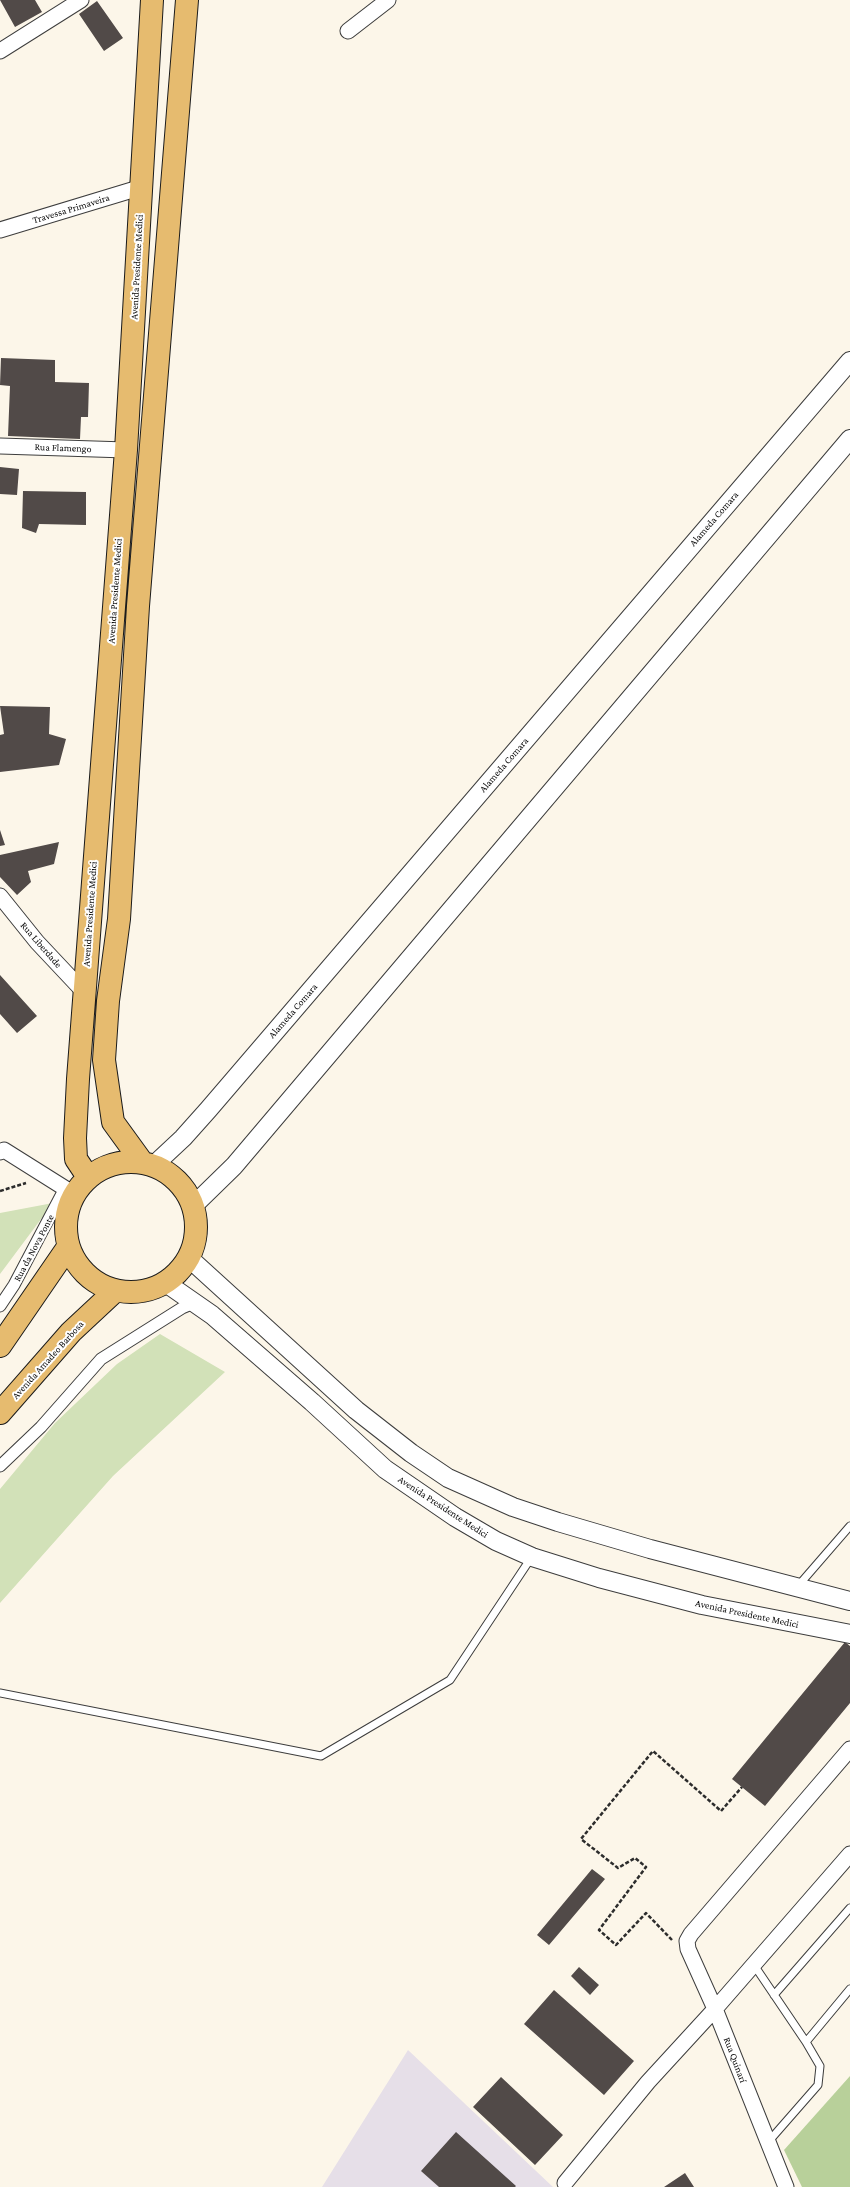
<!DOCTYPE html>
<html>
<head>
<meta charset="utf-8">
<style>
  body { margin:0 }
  canvas { display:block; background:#fcf6e9 }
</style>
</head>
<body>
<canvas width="850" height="2187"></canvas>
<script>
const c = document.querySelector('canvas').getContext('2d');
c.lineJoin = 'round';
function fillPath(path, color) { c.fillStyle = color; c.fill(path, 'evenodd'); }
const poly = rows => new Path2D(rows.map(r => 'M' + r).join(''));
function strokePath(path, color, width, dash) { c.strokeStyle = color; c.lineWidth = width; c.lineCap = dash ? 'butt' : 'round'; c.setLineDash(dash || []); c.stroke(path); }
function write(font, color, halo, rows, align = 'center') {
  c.font = font + ' "Crimson Pro",serif'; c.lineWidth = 4; c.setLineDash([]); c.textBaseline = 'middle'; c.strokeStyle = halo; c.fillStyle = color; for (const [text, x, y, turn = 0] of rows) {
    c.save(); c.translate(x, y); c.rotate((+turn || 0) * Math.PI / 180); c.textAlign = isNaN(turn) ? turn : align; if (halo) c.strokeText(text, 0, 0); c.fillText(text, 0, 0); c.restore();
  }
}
const industrial = poly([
  [408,2050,553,2187,322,2187]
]);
const green = poly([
  [53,1203,9,1262,0,1274,0,1213],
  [160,1334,225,1372,113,1476,0,1603,0,1489,55,1423,117,1364]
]);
const forest = poly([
  [850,2076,850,2187,802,2187,784,2150]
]);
const building = poly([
  [0,0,35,0,42,12,15,27],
  [97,1,123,38,104,51,79,14],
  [1,358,55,360,55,382,89,383,88,417,81,417,80,439,8,436,10,386,0,385],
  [0,467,19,469,17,495,0,494],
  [23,491,86,492,86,525,39,524,36,533,22,528],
  [0,706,50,707,49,734,66,739,59,765,0,772,0,735,4,734],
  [0,830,5,845,0,846],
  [59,842,54,864,28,871,31,882,17,895,0,877,0,855],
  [0,975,37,1016,17,1033,0,1014],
  [845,1642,850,1646,850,1703,765,1806,732,1779],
  [592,1869,605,1879,549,1945,537,1935],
  [579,1967,599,1985,590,1995,571,1976],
  [554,1990,634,2061,604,2095,524,2024],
  [501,2077,563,2135,535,2165,473,2107],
  [456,2132,516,2186,515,2187,439,2187,421,2171],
  [685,2173,694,2187,664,2187]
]);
const path = poly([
  [0,1191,26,1183],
  [672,1940,646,1913,616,1945,599,1930,646,1867,635,1858,618,1868,581,1839,653,1751,721,1811,742,1787]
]);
const service = poly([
  [798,1586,850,1526],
  [0,1693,321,1756,450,1680,531,1558],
  [754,1965,806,2042,820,2066,818,2085,769,2141],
  [774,1995,850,1908],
  [806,2042,850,1989]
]);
const pedestrian = poly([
  [0,1306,14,1285,65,1188],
  [0,1466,41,1427,101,1359,182,1308,194,1303]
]);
const minor = poly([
  [348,31,388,0],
  [0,51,81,0],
  [0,230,142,187],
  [0,446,126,450],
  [0,896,37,942,84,992],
  [0,1152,4,1150,74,1194],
  [565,2183,648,2082,715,2009,850,1854],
  [786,2187,715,2009,688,1949,687,1941,691,1934,850,1749]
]);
const tertiary = poly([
  [153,1166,183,1138,208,1110,850,361],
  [193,1206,234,1166,850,439],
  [189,1258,356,1410,411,1453,448,1478,513,1507,558,1522,650,1549,850,1601],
  [166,1283,212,1315,312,1402,385,1469,455,1517,496,1541,532,1557,599,1578,702,1605,850,1634]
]);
const primary = poly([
  '66 1227a65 65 0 1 1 130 0a65 65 0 1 1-130 0Z',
  [142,1162,113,1122,104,1060,108,1001,119,919,138,606,187,0],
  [88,1177,76,1159,75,1138,78,1079,126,450,152,0],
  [0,1346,68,1247],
  [0,1413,71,1332,115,1291]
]);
const streetNames = [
  ["Travessa Primaveira",71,209,-17],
  ["Avenida Presidente Medici",137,267,-87],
  ["Rua Flamengo",63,448,2],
  ["Alameda Comara",714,519,-49],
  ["Avenida Presidente Medici",115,591,-86],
  ["Alameda Comara",504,765,-49],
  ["Avenida Presidente Medici",90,914,-86],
  ["Rua Liberdade",41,945,49],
  ["Alameda Comara",293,1011,-49],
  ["Rua da Nova Ponte",34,1248,-62],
  ["Avenida Amadeo Barbosa",48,1360,-48],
  ["Avenida Presidente Medici",443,1507,33],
  ["Avenida Presidente Medici",747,1614,12],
  ["Rua Quinarí",735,2060,69]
];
fillPath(industrial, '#e6dfe8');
fillPath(green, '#d2e1b8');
fillPath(forest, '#b8d09a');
fillPath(building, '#514a48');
strokePath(service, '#3d3d3d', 9);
strokePath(pedestrian, '#3d3d3d', 13);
strokePath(minor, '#3d3d3d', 17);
strokePath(tertiary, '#3d3d3d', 20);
strokePath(primary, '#1b1b1b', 24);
strokePath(path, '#2c2c2c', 2.5, [4, 2]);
strokePath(service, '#fff', 7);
strokePath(pedestrian, '#fff', 11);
strokePath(minor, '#fff', 15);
strokePath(tertiary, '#fff', 18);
strokePath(primary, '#e6bb6f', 22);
write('10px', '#0a0a0a', '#fff', streetNames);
</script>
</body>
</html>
